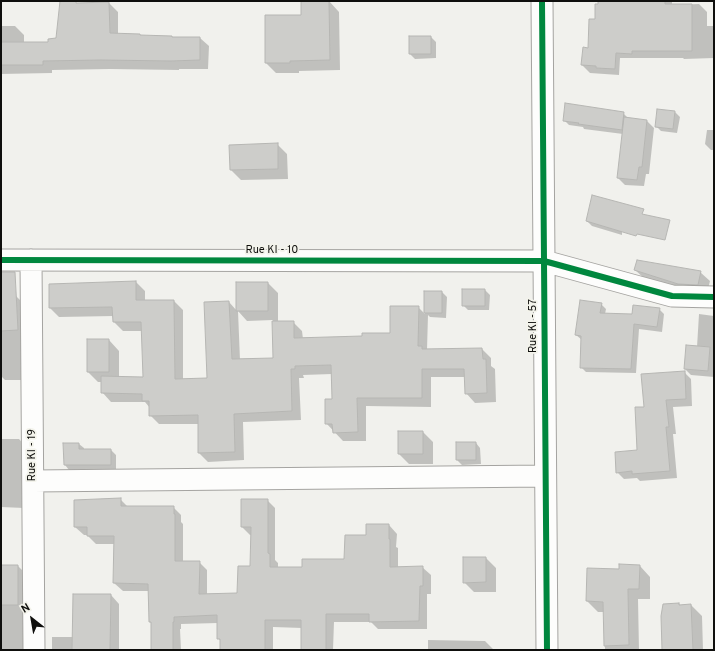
<!DOCTYPE html>
<html>
<head>
<meta charset="utf-8">
<style>
  body { margin:0 }
  #map { position:relative; width:715px; height:651px; overflow:hidden; background:#f1f1ed; font-family:Overpass,sans-serif }
  canvas { display:block }
  .frame { position:absolute; inset:0; border:2px solid #0f0f0d; pointer-events:none }
  .north { position:absolute; left:12px; top:599px; width:40px; height:40px; -webkit-text-stroke:3px #f3f3eb; paint-order:stroke; rotate:329deg; font-size:11px; font-weight:700; line-height:16px; text-align:center; color:#0f0f0d }
  .north::after { content:''; display:block; margin:auto; width:14px; height:18px; background:#0f0f0d; clip-path:polygon(50% 0,100% 100%,50% 72%,0 100%) }
</style>
</head>
<body>
<div id="map">
<canvas width="715" height="651"></canvas>
<div class="frame"></div>
<div class="north">N</div>
</div>
<script>
const c = document.querySelector('canvas').getContext('2d');
c.lineJoin = 'round';
function fillPath(path, color) { c.fillStyle = color; c.fill(path, 'evenodd'); }
const poly = rows => new Path2D(rows.map(r => 'M' + r).join(''));
function strokePath(path, color, width, dash) { c.strokeStyle = color; c.lineWidth = width; c.lineCap = dash ? 'butt' : 'round'; c.setLineDash(dash || []); c.stroke(path); }
function write(font, color, halo, rows, align = 'center') {
  c.font = font + ' Overpass,sans-serif'; c.lineWidth = 3.5; c.setLineDash([]); c.textBaseline = 'middle'; c.strokeStyle = halo; c.fillStyle = color; for (const [text, x, y, turn = 0] of rows) {
    c.save(); c.translate(x, y); c.rotate((+turn || 0) * Math.PI / 180); c.textAlign = isNaN(turn) ? turn : align; if (halo) c.strokeText(text, 0, 0); c.fillText(text, 0, 0); c.restore();
  }
}
const shadow = poly([
  [329,1,339,12,340,70,299,71,299,73,276,73,266,63,302,16],
  [622,1,672,1,672,5,699,4,707,12,707,26,714,26,714,58,684,59,683,58,620,58,619,75,590,73,582,65,589,49,596,20],
  [76,2,77,4,109,3,118,12,118,34,172,38,200,38,209,46,208,69,179,69,179,70,110,69,52,70,52,73,1,74,1,26,15,26,24,35,24,43,49,43,57,39],
  [431,37,436,42,436,58,415,59,410,54],
  [675,112,680,117,677,133,661,131,656,126],
  [623,113,628,118,647,121,654,128,649,174,646,174,644,186,625,185,618,178,623,134,584,129,583,127,569,125,564,120],
  [707,130,714,130,714,150,711,150,705,144],
  [277,144,287,154,288,179,241,180,231,170],
  [622,208,622,235,592,226,587,221],
  [635,270,700,272,710,281,707,293,688,293,645,279],
  [136,282,145,291,145,301,174,301,183,310,183,380,208,379,229,302,237,311,268,283,278,293,278,322,293,322,302,331,303,339,363,337,391,334,418,307,425,314,425,292,442,292,447,297,446,318,430,317,428,315,427,350,482,349,491,358,491,366,495,369,496,402,475,403,466,393,465,377,431,377,431,407,366,406,366,441,343,441,326,423,333,400,332,374,303,375,304,378,299,378,301,420,243,422,244,460,208,462,199,453,199,424,159,424,150,415,150,408,145,402,111,402,102,392,102,382,98,382,88,372,88,340,109,340,119,351,119,377,144,378,142,331,123,331,114,322,114,316,59,317,50,308],
  [238,311,247,321,273,320,274,359,240,360],
  [485,290,490,295,489,310,468,310,463,305],
  [1,296,16,296,25,305,22,380,5,380,1,376],
  [601,304,606,309,605,314,633,315,659,309,664,314,662,332,639,329,636,373,586,372,581,367,582,340,576,335],
  [699,314,714,316,714,377,691,375,685,369,697,347],
  [684,372,691,379,692,406,673,407,676,434,673,434,677,478,640,481,637,478,624,479,617,472,638,451,645,408],
  [423,432,433,442,433,464,409,464,399,454],
  [1,439,19,439,29,450,24,508,1,507],
  [476,443,480,448,481,464,462,465,457,460],
  [79,444,84,448,84,450,111,450,116,455,116,469,69,470,65,465],
  [120,499,128,507,173,507,181,515,181,522,183,524,183,562,199,562,207,570,207,595,238,594,251,567,252,535,250,535,242,527,267,500,275,508,275,560,278,563,278,568,303,568,345,560,367,536,389,525,397,534,396,547,398,548,398,568,422,567,431,575,431,594,427,594,427,629,378,629,371,622,334,622,333,650,302,650,302,628,273,627,273,650,221,650,221,641,218,638,218,623,181,624,181,629,180,629,181,650,152,650,152,624,150,622,149,591,123,591,114,583,115,544,96,544,87,535,84,535,75,527],
  [486,558,496,568,496,592,474,592,464,582],
  [1,566,18,566,28,576,27,615,23,615,23,650,1,650],
  [640,566,650,577,650,599,638,599,639,650,605,650,604,612,598,612,587,601,620,570],
  [111,595,119,604,119,650,52,650,52,637,73,637],
  [679,604,681,606,691,605,702,616,703,650,663,650],
  [428,640,485,641,494,650,428,650]
]);
const building = poly([
  [60,1,76,1,76,3,109,2,110,33,140,34,140,35,172,36,172,37,200,37,200,60,171,61,101,60,43,61,43,65,1,65,1,42,48,42,48,39,56,38,60,1],
  [301,1,329,1,330,60,290,61,290,63,265,63,265,15,301,15,301,1],
  [598,1,665,1,665,4,692,4,692,51,632,51,632,54,616,53,615,69,596,68,596,66,581,65,583,47,588,48,589,19,595,19,595,4,598,4,598,1],
  [409,36,431,36,431,54,409,54,409,36],
  [565,103,624,112,622,130,578,124,579,123,563,121,565,103],
  [657,109,675,111,673,129,655,127,657,109],
  [624,117,647,120,642,167,639,167,637,180,617,178,624,117],
  [278,143,278,169,230,170,229,145,278,143],
  [592,195,644,209,642,214,670,220,665,240,637,234,636,236,586,221,592,195],
  [637,260,701,271,698,285,678,284,634,270,637,260],
  [1,272,15,272,18,330,1,331,1,272],
  [136,281,136,300,174,300,175,379,207,378,204,302,229,301,232,359,273,358,272,321,294,321,294,338,362,336,362,333,390,333,390,306,419,306,418,346,422,346,422,349,482,348,483,359,486,359,487,393,465,394,464,369,422,369,422,398,357,398,358,432,333,433,332,424,325,424,325,399,332,399,331,365,295,366,295,369,291,369,292,411,234,414,235,452,198,453,198,415,149,416,149,401,142,401,142,394,101,393,101,376,143,377,141,322,113,322,112,307,49,308,49,284,136,281],
  [236,282,268,282,268,311,236,311,236,282],
  [462,289,485,289,485,306,462,306,462,289],
  [424,291,442,291,442,313,424,313,424,291],
  [580,300,602,303,600,313,632,314,633,305,660,308,657,327,634,324,631,369,580,368,581,336,575,335,580,300],
  [87,339,109,339,109,372,87,372,87,339],
  [686,345,710,347,708,371,684,369,686,345],
  [685,371,686,399,666,400,669,427,666,427,670,471,632,474,632,471,616,473,615,452,637,450,635,407,644,407,641,374,685,371],
  [398,431,423,431,423,454,398,454,398,431],
  [456,442,476,442,476,460,456,460,456,442],
  [63,443,79,443,79,449,111,449,111,465,64,465,63,443],
  [121,498,121,506,174,506,174,514,175,514,175,561,200,561,199,594,237,593,238,566,250,566,251,527,241,527,241,499,268,499,268,553,270,554,270,567,302,567,302,559,344,559,345,535,366,535,366,524,389,524,389,539,390,539,390,567,423,566,423,586,420,586,419,621,369,622,369,614,326,614,326,650,301,650,301,620,265,620,265,650,220,650,220,639,217,639,217,615,174,617,174,622,173,622,173,650,151,650,151,622,149,622,148,584,113,583,114,536,87,536,87,527,74,527,74,500,121,498],
  [463,557,486,557,486,582,463,583,463,557],
  [619,564,640,565,639,589,628,589,629,645,604,646,603,602,586,601,587,568,619,569,619,564],
  [1,565,18,565,18,605,1,605,1,565],
  [73,594,111,594,110,650,72,650,73,594],
  [679,603,679,605,691,604,693,650,662,650,661,616,663,604,679,603]
]);
const minor = poly([
  [542,1,547,650],
  [1,260,544,261,672,296,714,297],
  [31,260,34,650],
  [33,481,545,476]
]);
const cycleway = poly([
  [542,1,547,650],
  [1,260,544,261,672,296,714,297]
]);
const streetNames = [
  ["Rue KI - 10",272,251],
  ["Rue KI - 57",534,326,-90],
  ["Rue KI - 19",33,455,-90]
];
fillPath(shadow, '#0003');
fillPath(building, '#cdcdca');
strokePath(building, '#b6b6b3', 1);
strokePath(minor, '#a5a4a1', 23);
strokePath(minor, '#fdfdfc', 21);
strokePath(cycleway, '#00873e', 6);
write('11px', '#0f0f0d', '#f3f3eb', streetNames);
</script>
</body>
</html>
